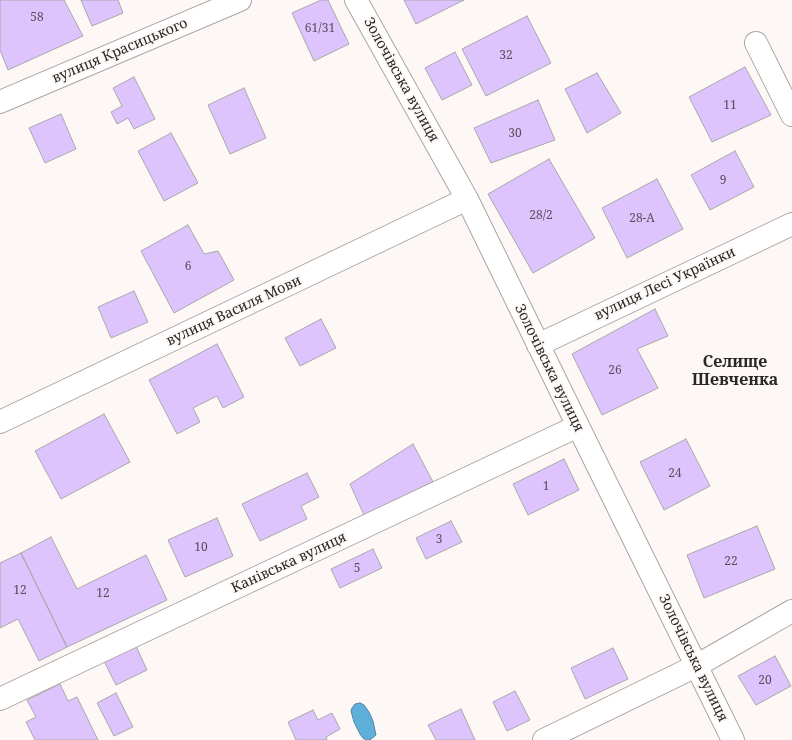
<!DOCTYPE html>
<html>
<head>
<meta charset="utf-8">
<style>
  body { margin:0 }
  canvas { display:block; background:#fdf8f6 }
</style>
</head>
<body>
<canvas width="792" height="740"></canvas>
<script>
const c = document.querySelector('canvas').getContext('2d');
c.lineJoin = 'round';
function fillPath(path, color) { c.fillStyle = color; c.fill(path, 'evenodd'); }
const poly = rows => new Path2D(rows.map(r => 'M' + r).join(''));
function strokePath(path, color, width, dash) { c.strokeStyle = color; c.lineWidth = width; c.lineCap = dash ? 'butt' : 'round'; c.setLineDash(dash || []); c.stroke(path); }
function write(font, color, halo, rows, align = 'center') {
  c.font = font + ' "Noto Serif",serif'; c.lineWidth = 4; c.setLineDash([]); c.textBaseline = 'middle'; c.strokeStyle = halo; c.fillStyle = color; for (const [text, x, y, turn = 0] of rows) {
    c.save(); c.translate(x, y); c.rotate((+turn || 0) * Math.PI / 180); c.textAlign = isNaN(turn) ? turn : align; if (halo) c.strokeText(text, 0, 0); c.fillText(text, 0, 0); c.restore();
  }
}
const water = poly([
  [360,703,364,705,369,712,373,721,376,735,370,740,366,740,363,738,360,734,354,722,351,711,352,708,355,704,360,703]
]);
const building = poly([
  [0,0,64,0,83,36,8,70,0,50,0,0],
  [81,0,118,0,123,13,92,26,81,0],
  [321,0,328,0,349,44,314,61,292,13,321,0],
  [404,0,464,0,416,24,404,0],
  [527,16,551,63,486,96,462,49,527,16],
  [455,52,472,85,442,100,425,68,455,52],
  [745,67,771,115,712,142,689,97,745,67],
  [597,73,621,113,587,133,565,89,597,73],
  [134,77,155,119,134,129,128,118,117,124,111,112,122,106,113,88,134,77],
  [244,88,266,138,230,154,208,105,244,88],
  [538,100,555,140,491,163,474,128,538,100],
  [61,114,76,149,45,163,29,128,61,114],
  [171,133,198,183,164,201,138,151,171,133],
  [735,151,754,187,710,210,691,175,735,151],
  [549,159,595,238,533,273,488,194,549,159],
  [657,179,683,229,627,258,602,208,657,179],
  [188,225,204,254,218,251,234,280,174,313,141,251,188,225],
  [134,291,148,322,111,338,98,307,134,291],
  [655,309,668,336,637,349,658,388,602,415,572,354,655,309],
  [321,319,336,348,300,366,285,338,321,319],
  [217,344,244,397,223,408,217,396,193,408,200,422,177,434,149,380,217,344],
  [104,414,130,462,61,499,35,451,104,414],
  [686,439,710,486,664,510,640,462,686,439],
  [413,444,433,482,364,515,350,484,413,444],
  [564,459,579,490,528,515,513,484,564,459],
  [307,473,319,497,301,506,307,519,260,541,242,504,307,473],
  [217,518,233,556,185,577,168,540,217,518],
  [451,521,462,542,426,559,416,538,451,521],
  [757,526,775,569,704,598,687,555,757,526],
  [51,537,77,589,146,555,167,600,67,647,21,553,51,537],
  [373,549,382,568,340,588,331,569,373,549],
  [21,553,67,647,39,661,18,619,0,628,0,563,21,553],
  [135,644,147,670,116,685,103,659,135,644],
  [613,648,628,679,585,699,571,668,613,648],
  [775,656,791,686,756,705,738,676,775,656],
  [60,684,68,701,77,697,98,740,35,740,26,722,36,717,27,700,60,684],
  [515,691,530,720,507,731,493,702,515,691],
  [116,693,133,727,114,736,97,703,116,693],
  [461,709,475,740,436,740,428,725,461,709],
  [313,710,318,720,332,713,340,729,326,737,327,740,296,740,288,722,313,710]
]);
const minor = poly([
  [356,0,467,199,578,426,733,740],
  [756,43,792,115],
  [0,102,240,0],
  [538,345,792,224],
  [0,422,467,199],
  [0,699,578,426],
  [544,740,696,666,792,611]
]);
const numberNames = [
  ["58",37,18],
  ["61/31",320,29],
  ["32",506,56],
  ["11",730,106],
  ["30",515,134],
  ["9",723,181],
  ["28/2",541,216],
  ["28-А",642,219],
  ["6",188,267],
  ["26",615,371],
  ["24",675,474],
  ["1",546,487],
  ["3",439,540],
  ["10",201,548],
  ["22",731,562],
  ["5",357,569],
  ["12",20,591],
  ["12",103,594],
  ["20",765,681]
];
const streetNames = [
  ["вулиця Красицького",120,51,-23],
  ["Золочівська вулиця",401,80,61],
  ["вулиця Лесі Українки",665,284,-25],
  ["вулиця Василя Мови",234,311,-25],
  ["Золочівська вулиця",549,368,64],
  ["Канівська вулиця",289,563,-25],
  ["Золочівська вулиця",693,658,64]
];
const quarterNames = [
  ["Селище",735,362],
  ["Шевченка",735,380]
];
fillPath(water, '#5fafdb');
strokePath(water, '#4f86a5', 1);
fillPath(building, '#ddc4fc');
strokePath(building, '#a9a7ab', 1);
strokePath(minor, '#aba6a4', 24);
strokePath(minor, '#fff', 22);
write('12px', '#574f5c', null, numberNames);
write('14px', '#2a2827', '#fdf8f6', streetNames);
write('bold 16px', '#2a2827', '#fdf8f6', quarterNames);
</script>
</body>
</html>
